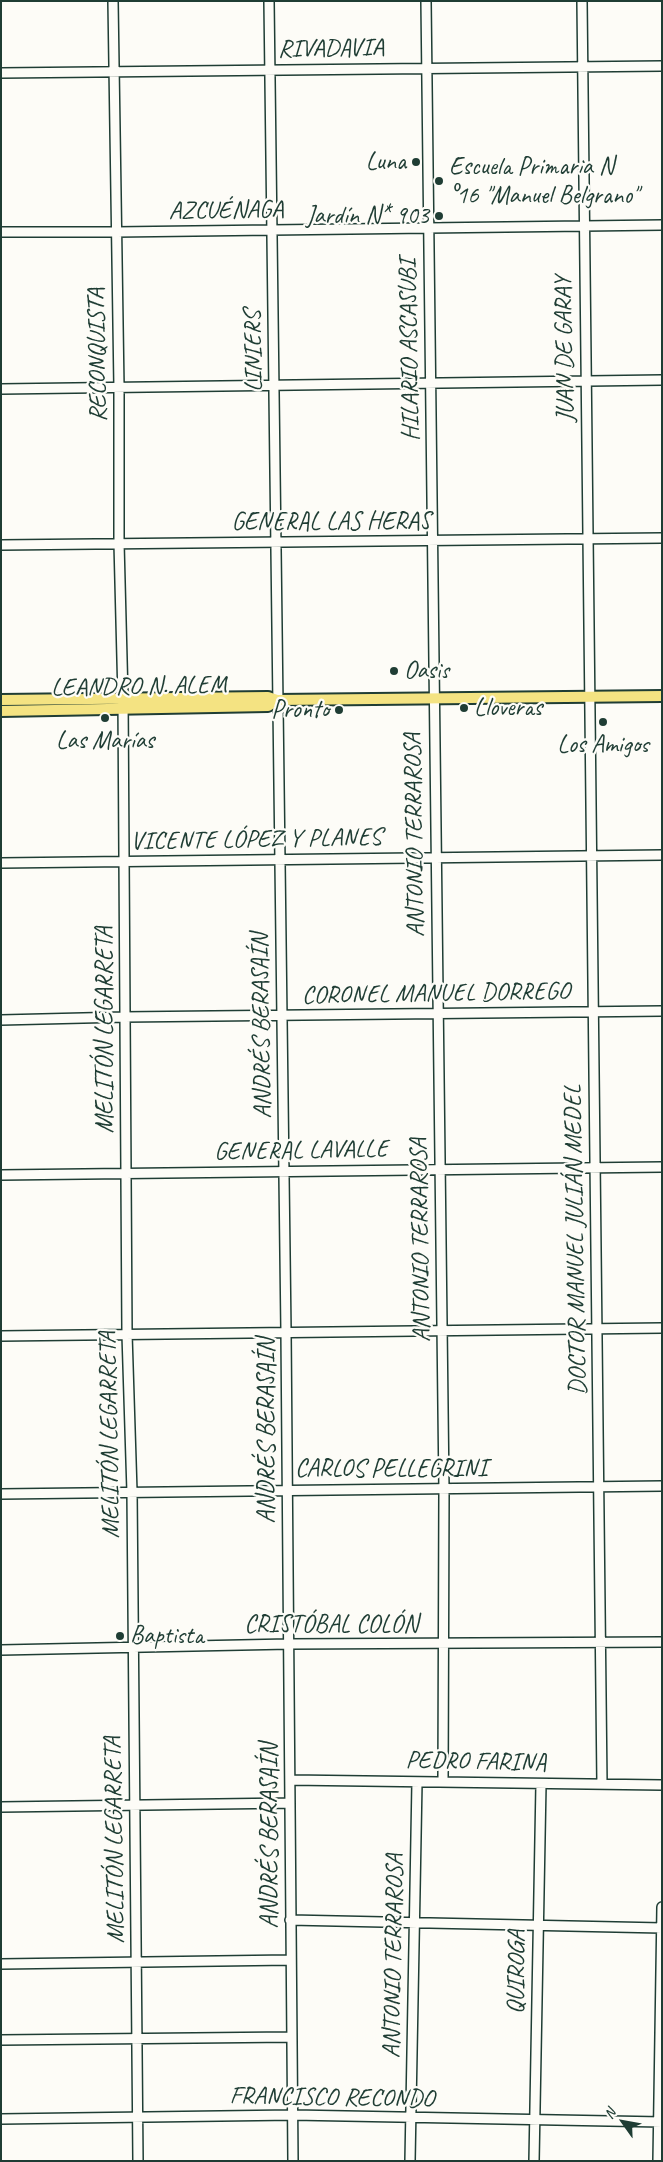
<!DOCTYPE html>
<html>
<head>
<meta charset="utf-8">
<style>
  body { margin:0 }
  #map { position:relative; width:663px; height:2162px; overflow:hidden; background:#fdfcf7; font-family:Caveat,sans-serif }
  canvas { display:block }
  .frame { position:absolute; inset:0; border:2px solid #1f3d34; pointer-events:none }
  .north { position:absolute; left:598px; top:2097px; width:50px; height:50px; -webkit-text-stroke:4px #fdfcf7; paint-order:stroke; rotate:302deg; font-size:14px; font-weight:700; line-height:20px; text-align:center; color:#1f3d34 }
  .north::after { content:''; display:block; margin:auto; width:18px; height:22px; background:#1f3d34; clip-path:polygon(50% 0,100% 100%,50% 72%,0 100%) }
</style>
</head>
<body>
<div id="map">
<canvas width="663" height="2162"></canvas>
<div class="frame"></div>
<div class="north">N</div>
</div>
<script>
const c = document.querySelector('canvas').getContext('2d');
c.lineJoin = 'round';
const poly = rows => new Path2D(rows.map(r => 'M' + r).join(''));
function strokePath(path, color, width, dash) { c.strokeStyle = color; c.lineWidth = width; c.lineCap = dash ? 'butt' : 'round'; c.setLineDash(dash || []); c.stroke(path); }
function write(font, color, halo, rows, align = 'center') {
  c.font = font + ' Caveat,sans-serif'; c.lineWidth = 4.5; c.setLineDash([]); c.textBaseline = 'middle'; c.strokeStyle = halo; c.fillStyle = color; for (const [text, x, y, turn = 0] of rows) {
    c.save(); c.translate(x, y); c.rotate((+turn || 0) * Math.PI / 180); c.textAlign = isNaN(turn) ? turn : align; if (halo) c.strokeText(text, 0, 0); c.fillText(text, 0, 0); c.restore();
  }
}
const minor = poly([
  [113,1,119,388,119,543,123,698,127,1334,132,1492,138,2161],
  [269,1,286,1332,293,2161],
  [426,1,444,1489,443,1782],
  [582,1,602,1783],
  [1,73,662,66],
  [1,232,116,232,662,225],
  [1,389,662,380],
  [1,545,662,538],
  [1,863,662,855],
  [1,1020,124,1017,662,1011],
  [1,1175,662,1167],
  [1,1336,662,1328],
  [1,1494,662,1486],
  [1,1650,289,1644,662,1642],
  [290,1780,662,1785],
  [1,1807,290,1803],
  [290,1920,662,1928],
  [1,1964,290,1960],
  [1,2040,291,2037],
  [1,2119,293,2115,662,2122],
  [410,2161,417,1782],
  [534,2161,541,1784],
  [658,2161,662,1907]
]);
const major = poly([
  [1,700,268,697,277,700,662,696],
  [1,711,268,706,277,700]
]);
const markers = [
  [416,162,5,"#1f3d34"],
  [439,181,5,"#1f3d34"],
  [439,216,5,"#1f3d34"],
  [394,671,5,"#1f3d34"],
  [464,708,5,"#1f3d34"],
  [339,710,5,"#1f3d34"],
  [105,718,5,"#1f3d34"],
  [603,722,5,"#1f3d34"],
  [120,1636,5,"#1f3d34"]
];
const streetNames = [
  ["RIVADAVIA",331,49,-1],
  ["AZCUÉNAGA",226,211,-1],
  ["JUAN DE GARAY",565,349,-91],
  ["HILARIO ASCASUBI",410,350,-91],
  ["LINIERS",254,351,-91],
  ["RECONQUISTA",98,355,-91],
  ["GENERAL LAS HERAS",331,522],
  ["LEANDRO N. ALEM",139,687,-1],
  ["ANTONIO TERRAROSA",415,835,-91],
  ["VICENTE LÓPEZ Y PLANES",256,840,-1],
  ["CORONEL MANUEL DORREGO",436,994,-1],
  ["ANDRÉS BERASAÍN",262,1026,-91],
  ["MELITÓN LEGARRETA",105,1030,-90],
  ["GENERAL LAVALLE",301,1151,-1],
  ["ANTONIO TERRAROSA",421,1240,-91],
  ["DOCTOR MANUEL JULIÁN MEDEL",576,1240,-91],
  ["ANDRÉS BERASAÍN",267,1431,-90],
  ["MELITÓN LEGARRETA",110,1435,-91],
  ["CARLOS PELLEGRINI",391,1469],
  ["CRISTÓBAL COLÓN",331,1625],
  ["PEDRO FARINA",476,1762,1],
  ["ANDRÉS BERASAÍN",270,1836,-90],
  ["MELITÓN LEGARRETA",115,1840,-91],
  ["ANTONIO TERRAROSA",394,1956,-89],
  ["QUIROGA",517,1972,-89],
  ["FRANCISCO RECONDO",332,2098,1]
];
const poiNames = [
  ["Luna",406,162,"right"],
  ["Escuela Primaria N",449,167],
  ["°16 \"Manuel Belgrano\"",449,196],
  ["Jardín N* 903",429,216,"right"],
  ["Oasis",404,671],
  ["Lloveras",474,708],
  ["Pronto",329,710,"right"],
  ["Las Marías",105,741,"center"],
  ["Los Amigos",603,745,"center"],
  ["Baptista",130,1636]
];
strokePath(minor, '#1f3d34', 12);
strokePath(major, '#1f3d34', 14);
strokePath(minor, '#fdfcf7', 9);
strokePath(major, '#f4e382', 10);
for (const [x, y, r, color] of markers) { const dot = new Path2D(); dot.arc(x, y, r, 0, 2 * Math.PI); c.fillStyle = color; c.fill(dot); strokePath(dot, '#fdfcf7', 2); }
write('25px', '#1f3d34', '#fdfcf7', streetNames);
write('25px', '#1f3d34', '#fdfcf7', poiNames, 'left');
</script>
</body>
</html>
